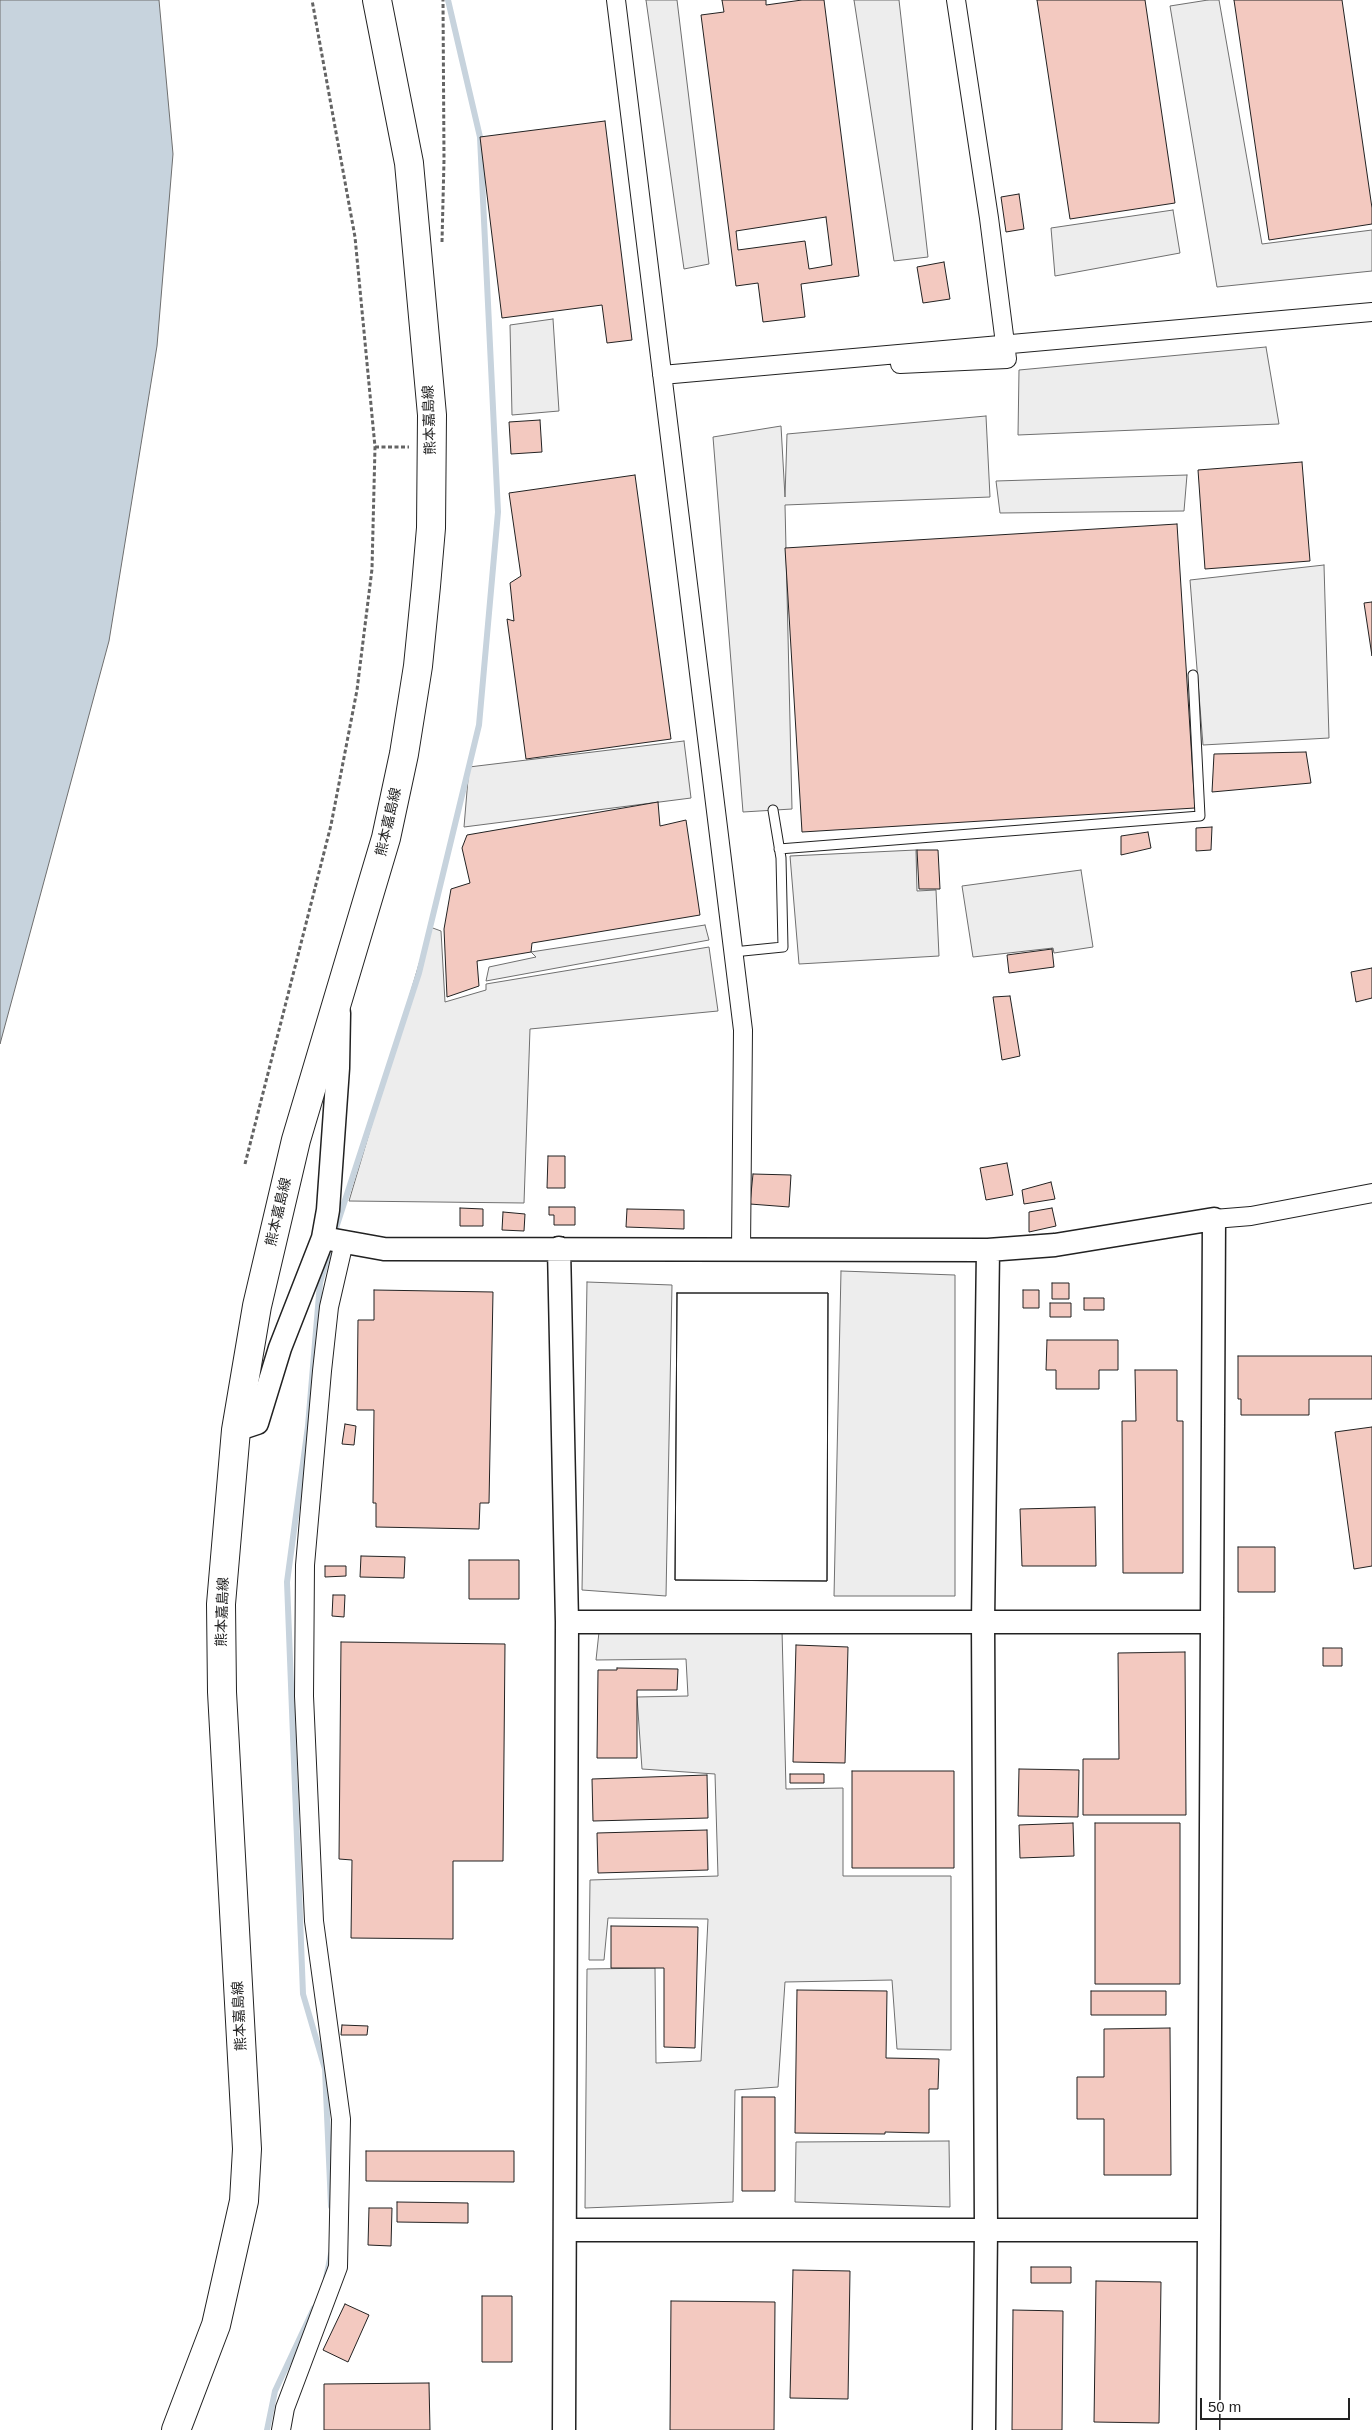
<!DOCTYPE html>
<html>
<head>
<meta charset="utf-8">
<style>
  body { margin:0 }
  #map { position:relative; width:1372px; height:2430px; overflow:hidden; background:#fff; font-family:Arial,sans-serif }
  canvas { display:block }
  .scale { position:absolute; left:1200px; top:2398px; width:150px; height:22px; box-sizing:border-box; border:2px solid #222; border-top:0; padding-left:6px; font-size:15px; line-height:18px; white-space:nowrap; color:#222; -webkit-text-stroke:4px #fff; paint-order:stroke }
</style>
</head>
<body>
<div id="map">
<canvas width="1372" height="2430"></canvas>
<div class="scale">50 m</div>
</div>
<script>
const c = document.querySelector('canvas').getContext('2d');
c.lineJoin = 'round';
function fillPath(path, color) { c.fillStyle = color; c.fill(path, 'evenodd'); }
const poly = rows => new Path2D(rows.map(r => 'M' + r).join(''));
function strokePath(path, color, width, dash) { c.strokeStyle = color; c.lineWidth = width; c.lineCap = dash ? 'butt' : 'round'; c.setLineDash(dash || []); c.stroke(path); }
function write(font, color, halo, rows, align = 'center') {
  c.font = font + ' Arial,"Noto Sans JP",sans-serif'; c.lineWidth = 4; c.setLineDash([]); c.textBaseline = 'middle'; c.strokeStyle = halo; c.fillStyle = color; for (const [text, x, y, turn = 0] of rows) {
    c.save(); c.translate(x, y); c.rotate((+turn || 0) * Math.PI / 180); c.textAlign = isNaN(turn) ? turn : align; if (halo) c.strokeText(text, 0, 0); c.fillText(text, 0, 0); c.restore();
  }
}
const parking = poly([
  [646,0,677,0,709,264,684,269,646,0],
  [854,0,899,0,928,257,894,261,854,0],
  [1208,0,1219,0,1262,244,1372,230,1372,271,1217,287,1170,6,1208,0],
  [1173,210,1180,253,1055,276,1051,228,1173,210],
  [553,319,559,411,512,415,510,325,553,319],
  [1266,347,1279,424,1018,435,1019,370,1266,347],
  [986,416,990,497,785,505,792,809,743,812,713,437,781,426,785,497,787,434,986,416],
  [1187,475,1184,511,1000,513,996,481,1187,475],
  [1324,565,1329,738,1203,745,1190,580,1324,565],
  [684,741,691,798,464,827,469,767,684,741],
  [916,850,917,891,936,890,939,956,799,964,790,856,916,850],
  [1081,870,1093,947,1054,953,1053,948,973,957,962,886,1081,870],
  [705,925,709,940,486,981,489,967,536,957,531,952,705,925],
  [430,927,441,931,445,1002,486,990,486,984,709,947,718,1011,530,1029,524,1203,349,1201,430,927],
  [841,1271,955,1275,955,1596,834,1596,841,1271],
  [587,1282,672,1285,666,1596,582,1590,587,1282],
  [782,1630,786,1789,843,1788,843,1876,951,1876,951,2050,897,2049,892,1980,785,1982,778,2087,735,2090,733,2202,585,2208,587,1969,655,1968,656,2063,701,2061,708,1919,608,1918,604,1960,589,1960,590,1880,718,1876,715,1774,642,1769,637,1697,688,1696,686,1659,596,1660,599,1632,782,1630],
  [949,2141,950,2207,795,2202,796,2142,949,2141]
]);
const water = poly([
  [0,0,159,0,173,154,157,346,109,641,0,1044,0,0]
]);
const stream = poly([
  [335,1231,419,973,479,725,498,512,480,137,448,0],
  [328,1255,320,1283,308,1426,287,1582,303,1994,325,2069,331,2206],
  [326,2278,331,2254],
  [267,2430,275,2391,314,2308]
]);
const building = poly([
  [722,0,766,0,766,5,802,0,824,0,859,276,801,284,805,317,763,322,758,283,736,286,701,15,724,12,722,0],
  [1037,0,1145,0,1175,203,1070,219,1037,0],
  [1234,0,1342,0,1372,208,1372,224,1269,240,1234,0],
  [605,121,632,340,607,343,602,305,502,318,480,137,605,121],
  [1019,194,1024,229,1006,232,1001,197,1019,194],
  [826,217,832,265,809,269,805,241,738,250,736,231,826,217],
  [944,262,950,299,923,303,917,267,944,262],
  [540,420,542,452,511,454,509,422,540,420],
  [1302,462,1310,561,1205,569,1198,470,1302,462],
  [635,475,671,739,526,759,507,619,514,621,510,583,521,576,509,493,635,475],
  [1177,524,1195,808,802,832,785,548,1177,524],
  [1372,602,1372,656,1364,603,1372,602],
  [1306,752,1311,783,1212,792,1214,754,1306,752],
  [658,802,660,826,686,820,700,915,532,943,531,952,477,961,479,986,447,997,444,929,451,889,470,883,462,848,467,835,658,802],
  [1212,827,1211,850,1196,851,1196,828,1212,827],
  [1148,832,1151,848,1121,855,1121,836,1148,832],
  [917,850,938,850,940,889,919,889,917,850],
  [1052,949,1054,967,1009,973,1007,955,1052,949],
  [1372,968,1372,998,1356,1002,1351,972,1372,968],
  [1010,996,1020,1056,1002,1060,993,997,1010,996],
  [548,1156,565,1156,565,1188,547,1188,548,1156],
  [1007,1163,1013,1195,986,1200,980,1168,1007,1163],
  [753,1174,791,1175,789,1207,750,1204,753,1174],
  [1051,1182,1055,1199,1024,1204,1022,1190,1051,1182],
  [549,1207,575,1207,575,1225,554,1225,554,1215,549,1215,549,1207],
  [460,1208,483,1209,483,1226,460,1226,460,1208],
  [1052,1208,1056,1226,1029,1232,1029,1212,1052,1208],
  [627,1209,684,1210,684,1229,626,1227,627,1209],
  [503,1212,525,1214,524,1231,502,1230,503,1212],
  [1052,1283,1069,1283,1069,1299,1052,1299,1052,1283],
  [374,1290,493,1292,489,1503,480,1503,479,1529,376,1527,376,1503,373,1503,374,1410,357,1410,358,1320,374,1320,374,1290],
  [1023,1290,1039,1290,1039,1308,1023,1308,1023,1290],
  [677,1293,828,1293,827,1581,675,1580,677,1293],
  [677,1293,828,1293,827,1581,675,1580,677,1293],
  [1084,1298,1104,1298,1104,1310,1084,1310,1084,1298],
  [1050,1303,1071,1303,1071,1317,1050,1317,1050,1303],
  [1047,1340,1118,1340,1118,1370,1099,1370,1099,1389,1056,1389,1056,1370,1046,1370,1047,1340],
  [1238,1356,1372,1356,1372,1399,1309,1399,1309,1415,1241,1415,1241,1399,1238,1399,1238,1356],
  [1135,1370,1177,1370,1177,1421,1183,1421,1183,1573,1123,1573,1122,1421,1136,1421,1135,1370],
  [345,1424,356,1426,354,1445,342,1444,345,1424],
  [1372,1427,1372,1566,1354,1569,1335,1432,1372,1427],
  [1095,1507,1096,1566,1022,1566,1020,1509,1095,1507],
  [1238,1547,1275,1547,1275,1592,1238,1592,1238,1547],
  [361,1556,405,1557,404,1578,360,1577,361,1556],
  [469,1560,519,1560,519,1599,469,1599,469,1560],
  [325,1566,346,1566,346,1576,325,1577,325,1566],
  [333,1595,345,1595,344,1617,332,1616,333,1595],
  [341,1642,505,1644,503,1861,453,1861,453,1939,351,1938,352,1860,339,1859,341,1642],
  [796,1645,848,1647,845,1763,793,1762,796,1645],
  [1323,1648,1342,1648,1342,1666,1323,1666,1323,1648],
  [1185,1652,1186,1815,1083,1815,1083,1759,1119,1759,1118,1653,1185,1652],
  [617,1668,678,1669,677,1690,637,1690,637,1758,597,1758,598,1670,617,1670,617,1668],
  [1019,1769,1079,1770,1078,1817,1018,1816,1019,1769],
  [852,1771,954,1771,954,1868,852,1868,852,1771],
  [790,1774,824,1774,824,1783,790,1783,790,1774],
  [707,1775,708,1818,593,1821,592,1779,707,1775],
  [1073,1823,1074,1856,1020,1858,1019,1825,1073,1823],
  [1095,1823,1180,1823,1180,1984,1095,1984,1095,1823],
  [707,1830,708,1870,598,1873,597,1833,707,1830],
  [611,1926,698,1927,695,2048,664,2047,664,1968,611,1968,611,1926],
  [797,1990,887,1991,886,2058,939,2059,938,2089,929,2089,929,2133,885,2132,885,2134,795,2133,797,1990],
  [1091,1991,1166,1991,1166,2015,1091,2015,1091,1991],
  [342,2025,368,2026,367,2035,341,2035,342,2025],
  [1170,2028,1171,2175,1104,2175,1104,2119,1077,2119,1077,2077,1104,2077,1104,2029,1170,2028],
  [742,2097,775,2097,775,2191,742,2191,742,2097],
  [366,2151,514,2151,514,2182,366,2181,366,2151],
  [397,2202,468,2203,468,2223,397,2222,397,2202],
  [369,2208,392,2208,391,2246,368,2245,369,2208],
  [1031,2267,1071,2267,1071,2283,1031,2283,1031,2267],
  [793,2270,850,2271,848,2399,790,2398,793,2270],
  [1096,2281,1161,2282,1159,2423,1094,2422,1096,2281],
  [482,2296,512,2296,512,2362,482,2362,482,2296],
  [671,2301,775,2302,774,2430,670,2430,671,2301],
  [345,2304,369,2315,348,2362,323,2350,345,2304],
  [1013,2310,1063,2311,1062,2430,1012,2430,1013,2310],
  [429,2383,430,2430,324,2430,324,2384,429,2383]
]);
const path = poly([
  [442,242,444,160,443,0],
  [375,447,409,447],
  [245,1164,331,825,357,690,372,569,375,447,355,237,312,0]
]);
const service = poly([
  [779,849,1200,816,1193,675],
  [733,952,783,947,781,858,773,810]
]);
const minor = poly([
  [616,0,743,1030,741,1250],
  [900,364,1007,359,989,218,956,0],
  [662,375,1372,312],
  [1214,1219,1251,1216,1372,1193],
  [281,2430,285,2408,338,2267,341,2119,314,1921,304,1696,305,1565,322,1371,329,1307,344,1242]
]);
const tertiary = poly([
  [323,1238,384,1249,988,1250,1055,1245,1214,1219,1208,2430],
  [559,1248,567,1622,564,2430],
  [236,1430,257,1423,280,1348,323,1238,328,1210,338,1068,339,1013],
  [567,1622,1212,1622],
  [565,2230,1208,2230],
  [984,2430,986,2229,983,1621,988,1250]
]);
const primary = poly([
  [176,2430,216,2325,244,2201,247,2149,222,1692,221,1604,236,1430,257,1306,296,1140,386,838,404,754,418,666,426,586,431,528,432,415,409,163,377,0]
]);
const streetNames = [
  ["熊本嘉島線",430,420,-92],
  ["熊本嘉島線",389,822,-77],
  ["熊本嘉島線",279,1212,-77],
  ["熊本嘉島線",223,1612,-88],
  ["熊本嘉島線",240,2016,-93]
];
fillPath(parking, '#ededed');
strokePath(parking, '#6f6f6f', 1);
fillPath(water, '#c7d3dd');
strokePath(water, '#6f6f6f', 1);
strokePath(stream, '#c7d3dd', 6);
fillPath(building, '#f3c9c0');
strokePath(building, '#222', 1);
strokePath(service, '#222', 11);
strokePath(minor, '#222', 20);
strokePath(tertiary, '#222', 25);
strokePath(primary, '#222', 30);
strokePath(path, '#646464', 3, [4, 2.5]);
strokePath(service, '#fff', 9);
strokePath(minor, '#fff', 18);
strokePath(tertiary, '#fff', 22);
strokePath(primary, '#fff', 28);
write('14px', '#222', '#fff', streetNames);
</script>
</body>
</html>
